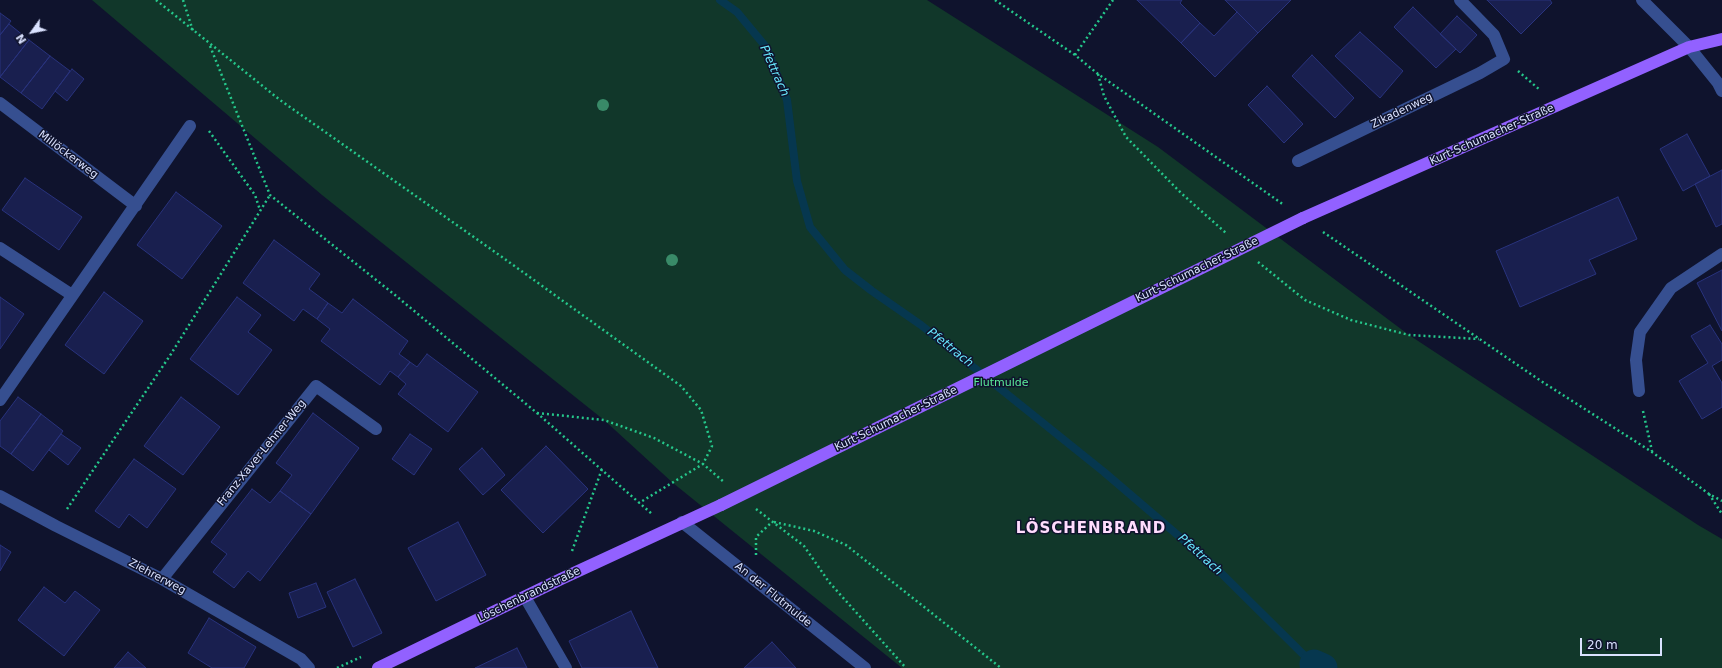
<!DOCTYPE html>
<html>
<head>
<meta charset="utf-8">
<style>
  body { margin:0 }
  #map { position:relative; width:1722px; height:668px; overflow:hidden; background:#0f132d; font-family:"DejaVu Sans",sans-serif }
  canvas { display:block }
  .north { position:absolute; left:12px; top:12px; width:40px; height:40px; -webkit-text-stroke:3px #0f132d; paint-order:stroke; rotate:237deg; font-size:11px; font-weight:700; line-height:16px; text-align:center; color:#dae2ff }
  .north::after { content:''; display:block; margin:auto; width:14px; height:18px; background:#dae2ff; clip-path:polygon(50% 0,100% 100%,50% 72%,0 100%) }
  .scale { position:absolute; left:1580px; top:638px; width:82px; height:18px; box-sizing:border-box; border:2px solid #dae2ff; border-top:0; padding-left:5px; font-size:12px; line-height:14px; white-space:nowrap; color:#dae2ff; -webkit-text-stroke:3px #0f132d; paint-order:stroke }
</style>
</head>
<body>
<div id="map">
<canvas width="1722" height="668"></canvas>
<div class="north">N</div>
<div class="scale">20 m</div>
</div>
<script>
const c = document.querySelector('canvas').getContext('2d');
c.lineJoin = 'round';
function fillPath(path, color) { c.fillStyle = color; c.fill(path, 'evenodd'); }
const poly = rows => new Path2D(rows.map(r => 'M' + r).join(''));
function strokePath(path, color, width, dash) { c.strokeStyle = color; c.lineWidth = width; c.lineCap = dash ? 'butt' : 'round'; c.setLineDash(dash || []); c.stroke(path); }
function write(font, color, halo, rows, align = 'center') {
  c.font = font + ' "DejaVu Sans",sans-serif'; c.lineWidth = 3; c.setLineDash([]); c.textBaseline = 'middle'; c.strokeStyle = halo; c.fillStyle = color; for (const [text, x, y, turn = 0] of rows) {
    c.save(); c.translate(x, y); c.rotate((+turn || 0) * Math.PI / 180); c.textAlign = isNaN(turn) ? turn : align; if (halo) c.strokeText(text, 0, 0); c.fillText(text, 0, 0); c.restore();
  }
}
const green = poly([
  [92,0,927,0,1158,147,1409,335,1698,525,1722,539,1722,668,902,668,673,483,604,420,322,195]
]);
const stream = poly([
  [720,0,737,12,766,47,787,100,797,181,810,227,845,270,872,291,921,325,1104,472,1215,567,1317,668]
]);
const canal = poly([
  [1314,664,1323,668]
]);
const building = poly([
  [1137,0,1182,0,1180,3,1200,23,1181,43,1137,0],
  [1225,0,1291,0,1258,33,1225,0],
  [1487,0,1550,0,1552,3,1521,34,1487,0],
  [1413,7,1456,49,1436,68,1394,27,1413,7],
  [1237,12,1258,33,1215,77,1181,43,1200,23,1214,36,1237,12],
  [0,13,11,21,0,35,0,13],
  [1457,16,1477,35,1460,53,1440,34,1457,16],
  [9,24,29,40,0,77,0,35,9,24],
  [1360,32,1403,71,1380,98,1335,56,1360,32],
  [29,40,50,56,21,93,0,77,29,40],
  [1312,55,1354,98,1335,118,1292,76,1312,55],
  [50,56,70,71,42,109,21,93,50,56],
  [72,69,84,79,67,101,55,91,72,69],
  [1267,86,1303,124,1284,143,1248,105,1267,86],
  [1687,134,1710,176,1683,191,1660,149,1687,134],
  [1722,170,1722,224,1716,227,1695,184,1722,170],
  [25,178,82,217,59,250,2,210,25,178],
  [176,192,222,226,182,279,137,245,176,192],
  [1618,197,1637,239,1589,260,1596,274,1520,307,1496,251,1618,197],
  [274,240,320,274,309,289,328,303,317,319,303,309,294,321,243,283,274,240],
  [1722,270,1722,331,1697,283,1722,270],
  [104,292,143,321,104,374,65,345,104,292],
  [0,297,24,314,0,349,0,297],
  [237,297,261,315,248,332,272,350,238,395,190,359,237,297],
  [353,299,408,341,399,354,410,362,398,377,390,371,380,385,321,341,330,329,317,319,328,303,342,313,353,299],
  [1710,325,1722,344,1722,360,1712,366,1722,383,1722,407,1702,419,1679,381,1708,363,1691,336,1710,325],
  [427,354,478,392,448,432,398,394,406,384,398,377,410,362,417,367,427,354],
  [18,397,41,414,11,454,0,446,0,421,18,397],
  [181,397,220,427,183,475,144,446,181,397],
  [313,413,359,448,311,514,280,491,292,475,276,463,313,413],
  [41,414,63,431,33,471,11,454,41,414],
  [61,434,81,448,68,465,49,450,61,434],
  [410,434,432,449,414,475,392,459,410,434],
  [546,446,588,489,543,533,501,490,546,446],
  [482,448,505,475,483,495,459,469,482,448],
  [134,459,176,489,147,528,129,514,119,528,95,511,134,459],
  [252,489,270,503,280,491,311,514,260,581,248,571,234,588,213,572,227,554,211,542,252,489],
  [458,522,486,575,436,601,408,548,458,522],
  [0,545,11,552,0,571,0,545],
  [355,579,382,633,353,647,327,592,355,579],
  [316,583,326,607,298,618,289,593,316,583],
  [44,587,65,603,75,591,100,610,64,656,18,620,44,587],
  [631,611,658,668,582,668,569,641,631,611],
  [209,618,256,647,244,668,212,668,188,653,209,618],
  [772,642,796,668,744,668,772,642],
  [517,648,527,668,475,668,517,648],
  [128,652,146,668,114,668,128,652]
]);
const path = poly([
  [156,0,280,100,502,257,681,386,701,410,712,446,703,464,639,503],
  [183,0,193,31],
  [995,0,1075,55,1098,74,1284,205],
  [210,46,270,195,395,295,537,413,652,514],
  [1075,55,1113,0],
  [1518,71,1540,90],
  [1098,74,1104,96,1126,137,1181,193,1226,233],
  [209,131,255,195,260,210],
  [1323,232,1541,381,1652,452,1709,494,1722,501],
  [1258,262,1305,300,1351,320,1409,335,1479,339],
  [1643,411,1652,451],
  [537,413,604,420,654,438,703,464,724,482],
  [1709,494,1722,514],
  [67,509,171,354,270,195],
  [756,509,804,546,829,582,906,668],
  [774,522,814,531,846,545,1001,668],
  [572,551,602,469],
  [756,555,756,537,772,522],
  [337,668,361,657]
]);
const minor = poly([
  [1642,0,1689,47,1718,83,1722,91],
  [0,103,136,206],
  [1298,161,1480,73,1504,59,1494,35,1460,0],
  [0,248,72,295],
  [1639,391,1636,360,1640,332,1671,288,1722,254],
  [0,400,190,126],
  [0,496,56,526,162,579,301,659,309,668],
  [682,522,865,668],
  [162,579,316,386,376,429],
  [525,597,566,668]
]);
const major = poly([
  [1303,218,1689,47,1722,39],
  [378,668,561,579,721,505]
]);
const majorBridge = poly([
  [721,505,1303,218]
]);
const trees = [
  [603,105],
  [672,260]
];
const streetNames = [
  ["Zikadenweg",1402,111,-26],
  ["Kurt-Schumacher-Straße",1492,135,-24],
  ["Millöckerweg",68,155,37],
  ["Kurt-Schumacher-Straße",1197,270,-26],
  ["Kurt-Schumacher-Straße",896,419,-26],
  ["Franz-Xaver-Lehner-Weg",262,453,-51],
  ["Ziehrerweg",157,577,28],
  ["Löschenbrandstraße",529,595,-26],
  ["An der Flutmulde",773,595,39]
];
const parkNames = [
  ["Flutmulde",1001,383]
];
const waterNames = [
  ["Pfettrach",774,71,66],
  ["Pfettrach",950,348,39],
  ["Pfettrach",1200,555,42]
];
const districtNames = [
  ["LÖSCHENBRAND",1091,529]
];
fillPath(green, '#11372a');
strokePath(stream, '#06374f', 8);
strokePath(canal, '#06374f', 29);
fillPath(building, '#191f4f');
strokePath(building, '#29337d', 1);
strokePath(path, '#25c88b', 2.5, [2, 3]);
strokePath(minor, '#364f90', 12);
strokePath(major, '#9261ff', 12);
strokePath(majorBridge, '#9261ff', 12);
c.fillStyle = '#398a68';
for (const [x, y] of trees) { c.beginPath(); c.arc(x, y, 6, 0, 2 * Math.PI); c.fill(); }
write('11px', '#dae2ff', '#0f132d', streetNames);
write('11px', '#5beb99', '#0f132d', parkNames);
write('italic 12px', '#68e9ff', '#0f132d', waterNames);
c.letterSpacing = '1px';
write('bold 15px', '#ffdcfd', '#0f132d', districtNames);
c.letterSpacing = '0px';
</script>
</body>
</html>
